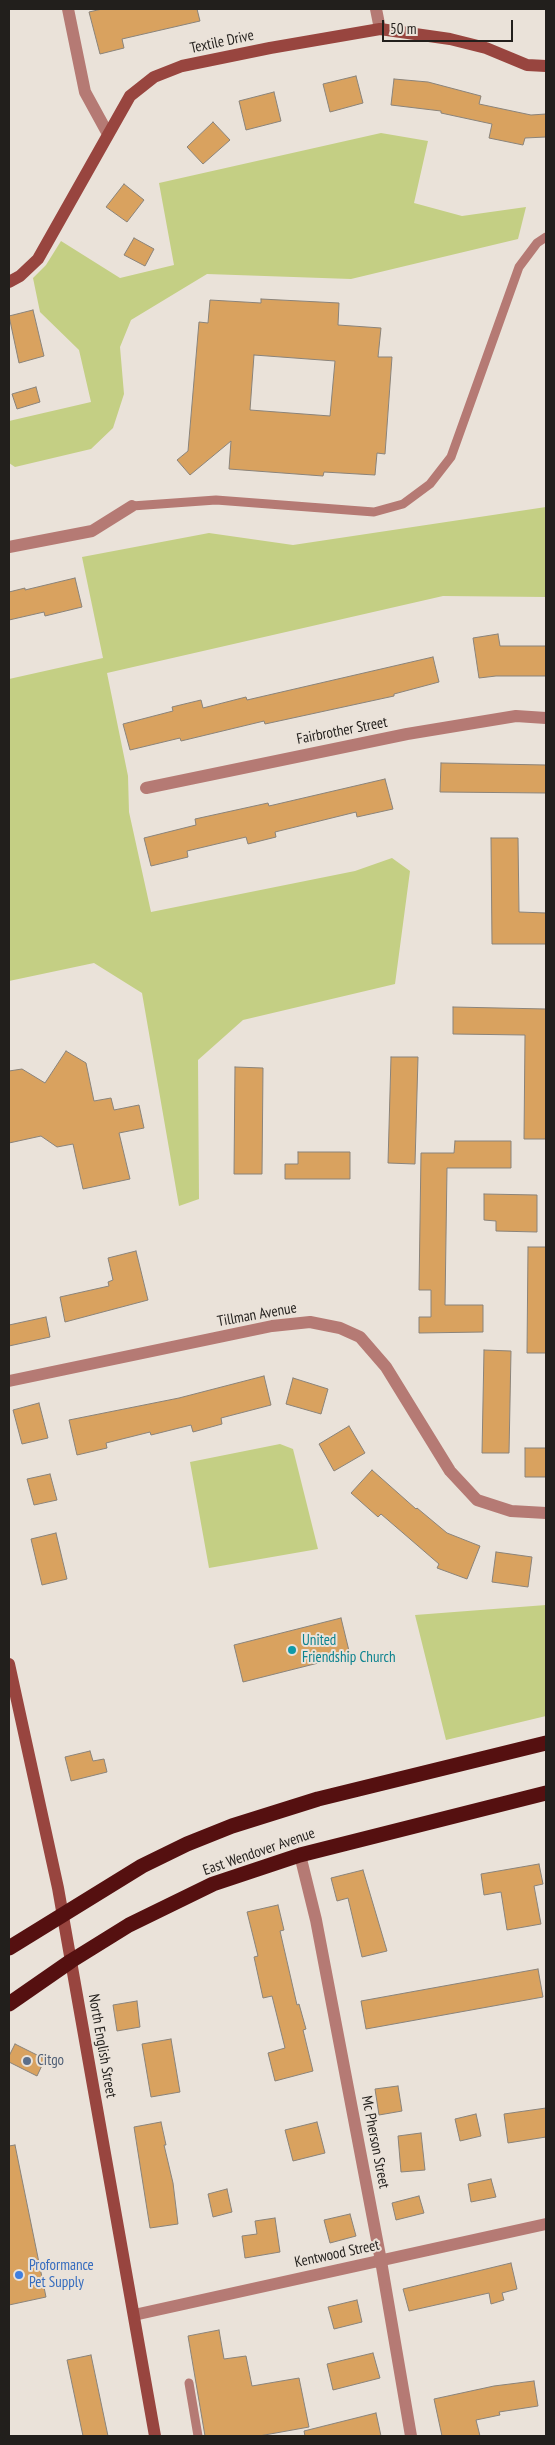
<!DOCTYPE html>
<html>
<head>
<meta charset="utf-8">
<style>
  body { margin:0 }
  #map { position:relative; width:555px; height:2445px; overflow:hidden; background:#eae2d9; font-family:"PT Sans Narrow",sans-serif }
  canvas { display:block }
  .frame { position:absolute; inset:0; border:10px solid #221f1c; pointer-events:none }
  .scale { position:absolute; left:382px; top:20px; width:131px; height:22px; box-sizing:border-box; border:2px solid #221f1c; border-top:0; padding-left:6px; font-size:15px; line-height:18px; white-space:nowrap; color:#221f1c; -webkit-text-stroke:4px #eae2d9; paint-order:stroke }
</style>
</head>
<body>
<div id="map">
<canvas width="555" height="2445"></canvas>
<div class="frame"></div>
<div class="scale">50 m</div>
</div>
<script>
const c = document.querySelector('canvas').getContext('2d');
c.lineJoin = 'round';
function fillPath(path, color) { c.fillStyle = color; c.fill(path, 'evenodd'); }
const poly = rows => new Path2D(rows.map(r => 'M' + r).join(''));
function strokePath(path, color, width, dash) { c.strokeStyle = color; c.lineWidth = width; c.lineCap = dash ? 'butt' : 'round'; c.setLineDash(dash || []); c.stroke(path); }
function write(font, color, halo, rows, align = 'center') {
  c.font = font + ' "PT Sans Narrow",sans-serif'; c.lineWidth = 4; c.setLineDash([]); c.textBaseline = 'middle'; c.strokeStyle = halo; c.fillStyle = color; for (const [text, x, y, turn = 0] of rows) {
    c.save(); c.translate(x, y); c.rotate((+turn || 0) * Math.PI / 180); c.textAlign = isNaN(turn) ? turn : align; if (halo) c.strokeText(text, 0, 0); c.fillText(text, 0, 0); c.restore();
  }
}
const green = poly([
  [381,133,428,141,414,203,462,216,526,207,518,239,351,279,207,274,131,320,120,347,124,394,113,428,91,449,15,467,9,463,9,421,91,402,79,350,40,312,33,278,46,265,61,241,120,278,174,265,159,183],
  [546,507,546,597,443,596,107,673,128,776,129,812,151,912,355,871,392,858,410,871,395,984,243,1020,198,1060,199,1199,179,1206,142,993,94,963,9,981,9,679,103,658,82,557,209,533,293,545],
  [280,1444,293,1449,318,1549,209,1568,190,1462],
  [546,1605,546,1716,446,1740,415,1615]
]);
const building = poly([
  [102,9,197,9,200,21,122,39,124,48,100,54,89,12,102,9],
  [356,76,363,103,330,112,323,84,356,76],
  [394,79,428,82,481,96,479,104,531,115,546,114,546,137,525,138,523,145,489,138,492,124,441,113,441,111,391,105,394,79],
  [274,92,281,121,246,130,239,101,274,92],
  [213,122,230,140,203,164,187,147,213,122],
  [124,184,144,200,127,222,106,207,124,184],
  [134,238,154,249,145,266,124,255,134,238],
  [261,299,339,303,338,325,381,328,378,357,392,357,385,454,377,453,375,475,324,472,323,476,229,469,231,441,190,475,177,460,188,451,199,322,208,323,210,300,261,303,261,299],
  [254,355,335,361,330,416,250,410,254,355],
  [33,310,44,356,19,363,9,316,33,310],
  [36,387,40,402,17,409,12,394,36,387],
  [75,578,82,607,45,616,44,612,9,620,9,592,25,588,25,590,75,578],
  [498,634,500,646,546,646,546,676,496,676,479,678,473,638,498,634],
  [433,657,439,682,394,694,394,696,265,724,264,721,181,741,180,738,130,750,123,724,173,711,172,707,201,700,203,708,246,697,247,700,433,657],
  [441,763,546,765,546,793,440,792,441,763],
  [385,779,393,809,357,817,356,812,275,832,276,837,248,844,246,837,187,851,188,857,151,866,144,838,196,825,195,819,268,803,269,806,385,779],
  [491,838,518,838,519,912,546,913,546,944,492,944,491,838],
  [453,1007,546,1009,546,1139,524,1139,525,1035,453,1034,453,1007],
  [66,1051,86,1063,94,1101,111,1098,114,1110,139,1105,144,1128,119,1133,130,1179,83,1189,73,1144,57,1147,41,1136,9,1143,9,1071,22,1069,45,1083,66,1051],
  [391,1057,418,1057,415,1164,388,1163,391,1057],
  [235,1067,263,1068,262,1174,234,1174,235,1067],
  [455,1141,511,1141,511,1168,447,1168,445,1305,483,1305,483,1332,419,1333,419,1317,431,1317,431,1290,419,1290,421,1153,454,1153,455,1141],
  [298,1152,350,1152,350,1179,285,1179,285,1164,298,1164,298,1152],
  [484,1194,537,1195,537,1232,496,1231,496,1221,484,1220,484,1194],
  [528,1247,546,1247,546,1353,527,1353,528,1247],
  [136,1251,148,1300,65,1322,60,1297,109,1286,108,1282,113,1280,108,1258,136,1251],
  [46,1317,50,1337,9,1346,9,1325,46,1317],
  [484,1350,511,1351,509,1453,482,1453,484,1350],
  [264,1376,271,1405,221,1418,222,1424,193,1432,191,1425,151,1435,150,1432,106,1443,107,1448,77,1455,69,1420,179,1398,264,1376],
  [293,1378,328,1389,321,1414,286,1404,293,1378],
  [39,1403,48,1438,22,1444,13,1410,39,1403],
  [349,1426,365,1453,334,1471,319,1444,349,1426],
  [525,1448,546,1448,546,1477,525,1477,525,1448],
  [372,1470,416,1509,417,1508,447,1533,480,1546,467,1579,437,1568,439,1564,381,1514,378,1517,351,1493,372,1470],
  [50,1474,57,1500,34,1505,27,1479,50,1474],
  [56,1533,67,1579,42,1585,31,1539,56,1533],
  [496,1552,532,1557,528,1587,492,1582,496,1552],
  [341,1618,350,1655,243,1682,234,1645,341,1618],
  [90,1751,93,1761,104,1759,107,1772,71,1781,65,1757,90,1751],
  [539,1864,543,1884,534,1886,541,1924,507,1930,501,1892,484,1895,481,1874,539,1864],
  [363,1870,387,1951,362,1957,348,1898,337,1901,331,1878,363,1870],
  [278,1905,284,1930,280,1931,297,2005,299,2004,306,2029,303,2030,313,2071,275,2081,268,2053,285,2048,272,1996,263,1998,254,1957,258,1956,247,1912,278,1905],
  [538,1969,543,1997,366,2029,361,2001,538,1969],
  [137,2001,140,2027,117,2031,113,2005,137,2001],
  [171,2039,180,2092,151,2097,142,2044,171,2039],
  [15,2044,45,2059,37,2076,9,2062,9,2056,15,2044],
  [398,2086,402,2111,379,2115,375,2089,398,2086],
  [546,2108,546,2137,508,2143,504,2114,546,2108],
  [476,2114,481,2136,460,2141,455,2119,476,2114],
  [161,2122,166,2145,164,2145,173,2183,178,2224,150,2228,134,2127,161,2122],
  [317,2122,325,2153,293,2161,285,2130,317,2122],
  [421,2133,425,2170,401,2172,398,2136,421,2133],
  [15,2145,46,2297,9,2305,9,2146,15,2145],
  [491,2179,496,2197,471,2202,468,2184,491,2179],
  [227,2189,232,2212,213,2217,208,2194,227,2189],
  [419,2196,424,2213,396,2220,392,2203,419,2196],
  [350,2214,356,2236,330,2243,324,2220,350,2214],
  [275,2218,280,2252,245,2258,242,2236,257,2234,255,2221,275,2218],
  [511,2263,517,2289,502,2293,504,2300,491,2304,489,2293,409,2311,403,2289,511,2263],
  [357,2300,362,2322,334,2329,328,2307,357,2300],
  [219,2330,224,2359,246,2356,252,2386,299,2378,309,2427,259,2436,205,2436,188,2336,219,2330],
  [373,2353,380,2378,333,2390,327,2364,373,2353],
  [91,2355,108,2436,83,2436,67,2360,91,2355],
  [534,2381,538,2406,499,2412,500,2415,476,2420,480,2436,442,2436,434,2399,494,2386,534,2381],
  [376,2413,381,2436,305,2436,304,2431,376,2413]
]);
const lane = poly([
  [132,506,216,500,374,512,403,504,430,484,451,457,519,267,537,243,546,237],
  [189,2383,198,2436]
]);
const street = poly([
  [68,9,85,92,108,134],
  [376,9,380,29],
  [9,547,92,531,132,506],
  [146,788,407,734,516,716,546,718],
  [9,1381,272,1326,310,1322,340,1328,360,1337,386,1367,450,1471,477,1500,511,1511,546,1513],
  [300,1855,316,1920,381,2261,411,2436],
  [134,2315,546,2224]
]);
const secondary = poly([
  [9,282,20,276,38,259,130,96,154,77,182,66,270,48,380,29,450,39,486,48,527,65,546,66],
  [9,1664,58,1888,155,2436]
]);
const highway = poly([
  [9,1948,142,1866,187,1844,232,1826,318,1799,546,1743],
  [9,2004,71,1961,129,1925,213,1884,300,1855,546,1793]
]);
const markers = [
  [292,1650,5,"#0f9aa8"],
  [27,2061,5,"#5c6f8a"],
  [19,2275,5,"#3f7fe0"]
];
const streetNames = [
  ["Textile Drive",222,42,-12],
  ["Fairbrother Street",342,731,-11],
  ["Tillman Avenue",257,1315,-10],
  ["East Wendover Avenue",259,1852,-19],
  ["North English Street",102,2046,80],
  ["Mc Pherson Street",375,2142,79],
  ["Kentwood Street",337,2254,-12]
];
const cultureNames = [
  ["United",302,1641],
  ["Friendship Church",302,1658]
];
const serviceNames = [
  ["Citgo",37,2061]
];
const shopNames = [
  ["Proformance",29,2266],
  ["Pet Supply",29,2283]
];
fillPath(green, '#c4cf84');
fillPath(building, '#d9a25f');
strokePath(building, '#8a837a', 1);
strokePath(lane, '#b57a74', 9);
strokePath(street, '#b57a74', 12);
strokePath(secondary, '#98453f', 12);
strokePath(highway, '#551010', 15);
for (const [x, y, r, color] of markers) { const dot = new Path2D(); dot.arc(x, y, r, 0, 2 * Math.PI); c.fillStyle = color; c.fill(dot); strokePath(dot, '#eae2d9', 2); }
write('15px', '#221f1c', '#eae2d9', streetNames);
write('15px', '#0d838f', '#eae2d9', cultureNames, 'left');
write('15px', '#4e5e75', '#eae2d9', serviceNames, 'left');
write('15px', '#366cbe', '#eae2d9', shopNames, 'left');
</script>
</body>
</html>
